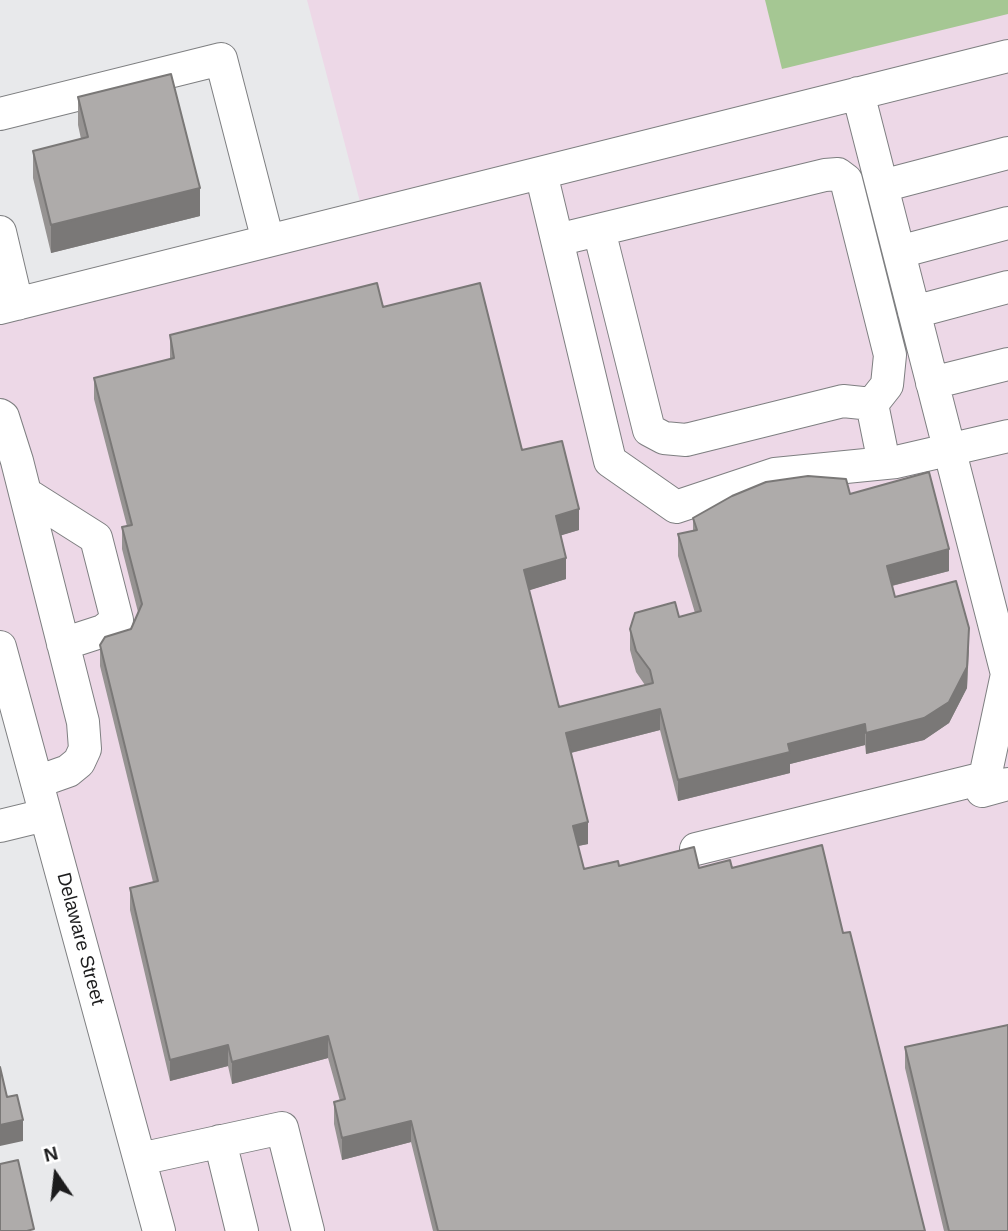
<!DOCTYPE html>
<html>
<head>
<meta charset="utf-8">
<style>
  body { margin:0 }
  #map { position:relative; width:1008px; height:1231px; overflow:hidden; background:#e8e9eb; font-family:Arial,sans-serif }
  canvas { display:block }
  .north { position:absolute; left:21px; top:1140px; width:70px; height:70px; -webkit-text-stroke:5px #fff; paint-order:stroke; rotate:346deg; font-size:19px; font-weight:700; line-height:28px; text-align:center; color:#1c1c1d }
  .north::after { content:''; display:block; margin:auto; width:24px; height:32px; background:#1c1c1d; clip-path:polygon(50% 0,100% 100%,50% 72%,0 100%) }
</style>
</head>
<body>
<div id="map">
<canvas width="1008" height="1231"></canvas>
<div class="north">N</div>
</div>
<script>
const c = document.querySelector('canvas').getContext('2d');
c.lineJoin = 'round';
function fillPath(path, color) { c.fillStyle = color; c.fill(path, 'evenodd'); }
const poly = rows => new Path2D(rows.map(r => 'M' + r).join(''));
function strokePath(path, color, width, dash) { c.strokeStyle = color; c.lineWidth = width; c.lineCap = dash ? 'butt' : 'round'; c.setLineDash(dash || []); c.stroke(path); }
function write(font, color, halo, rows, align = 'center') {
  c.font = font + ' Arial,sans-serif'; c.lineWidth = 7; c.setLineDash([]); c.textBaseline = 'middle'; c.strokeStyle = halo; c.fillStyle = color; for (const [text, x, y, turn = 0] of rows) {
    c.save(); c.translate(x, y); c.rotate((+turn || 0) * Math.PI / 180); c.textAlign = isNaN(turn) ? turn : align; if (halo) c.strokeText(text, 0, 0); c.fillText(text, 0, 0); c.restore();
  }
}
const education = poly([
  [307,0,1008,0,1008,1231,159,1231,0,647,0,307,364,217]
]);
const green = poly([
  [765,0,1008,0,1008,14,782,69]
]);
const minor = poly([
  [858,93,1007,674,982,791,1008,784],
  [0,114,221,59,268,241],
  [541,173,610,461,676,507,775,474,896,462,1008,436],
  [882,186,1008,153],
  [599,230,649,430,664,438,686,440,843,401,872,404],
  [0,232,17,304],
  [557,240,825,175,838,174,846,180,890,355,887,385,872,404,884,463],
  [899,252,1008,223],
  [0,308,1008,56],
  [914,312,1008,287],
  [932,383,1008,364],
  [0,415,3,417,17,461,83,722,85,749,79,762,68,771,37,782],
  [25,493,96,538,117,620,103,631,63,644],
  [0,647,159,1231],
  [0,826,45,815],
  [696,849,984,778],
  [220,1141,242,1231],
  [140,1159,282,1128,308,1231]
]);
const wall = poly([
  [78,97,200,216,51,253,33,178,33,151,81,139,78,125],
  [383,307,522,450,579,530,561,535,566,579,529,590,559,707,645,685,636,672,630,650,630,629,695,613,678,556,678,534,693,531,693,518,850,494,949,571,892,586,895,597,969,650,967,688,949,723,924,740,866,754,865,745,790,764,790,773,678,801,660,730,571,753,588,844,578,846,584,869,619,866,732,868,843,933,925,1231,433,1231,411,1142,342,1160,334,1124,334,1102,340,1101,328,1058,232,1084,228,1066,170,1081,130,910,130,888,153,882,100,666,100,645,131,629,138,612,122,549,122,527,127,526,94,399,94,378,170,359,170,335],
  [905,1047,1008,1231,944,1231,905,1068]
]);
const shadedWall = poly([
  [200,188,200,216,51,253,51,225],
  [579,509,579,530,556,537,556,516],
  [949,549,949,571,887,587,887,566],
  [566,558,566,579,524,592,524,570],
  [969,628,967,688,949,723,924,740,866,754,866,733],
  [660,709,660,730,566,754,566,733],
  [865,724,865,745,790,764,790,773,678,801,678,780,788,744],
  [588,822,588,844,573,847,573,826],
  [328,1036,328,1058,232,1084,232,1062],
  [228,1045,228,1066,170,1081,170,1060],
  [23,1120,23,1141,0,1146,0,1125],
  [411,1121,411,1142,342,1160,342,1138]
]);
const building = poly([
  [171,74,200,188,51,225,33,151,88,137,78,97,171,74],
  [377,283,383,307,480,283,522,450,562,441,579,509,556,516,566,558,524,570,559,707,653,683,650,670,636,651,630,629,635,613,675,602,679,617,701,611,678,534,697,530,693,518,732,496,766,482,808,476,846,479,850,494,929,472,949,549,887,566,895,597,956,581,969,628,967,667,949,702,924,718,866,733,865,724,788,744,790,752,678,780,660,709,566,733,588,822,573,826,584,869,618,861,619,866,694,847,699,868,730,860,732,868,822,845,843,933,850,932,925,1231,438,1231,411,1121,342,1138,334,1102,345,1099,328,1036,232,1062,228,1045,170,1060,130,888,158,881,100,645,105,637,131,629,142,604,122,527,132,525,94,378,174,358,170,335,377,283],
  [1008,1025,1008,1231,949,1231,905,1047,1008,1025],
  [0,1067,7,1097,17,1095,23,1120,0,1125,0,1067],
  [18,1160,34,1229,27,1231,0,1231,0,1164,18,1160]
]);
const streetNames = [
  ["Delaware Street",80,939,75]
];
fillPath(education, '#edd8e7');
fillPath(green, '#a5c793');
strokePath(minor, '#7e7f81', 34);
strokePath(minor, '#fff', 32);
fillPath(wall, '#969392');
fillPath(shadedWall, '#7a7877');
fillPath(building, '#aeabaa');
strokePath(building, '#7a7877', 2);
write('19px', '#1c1c1d', '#fff', streetNames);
</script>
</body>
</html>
